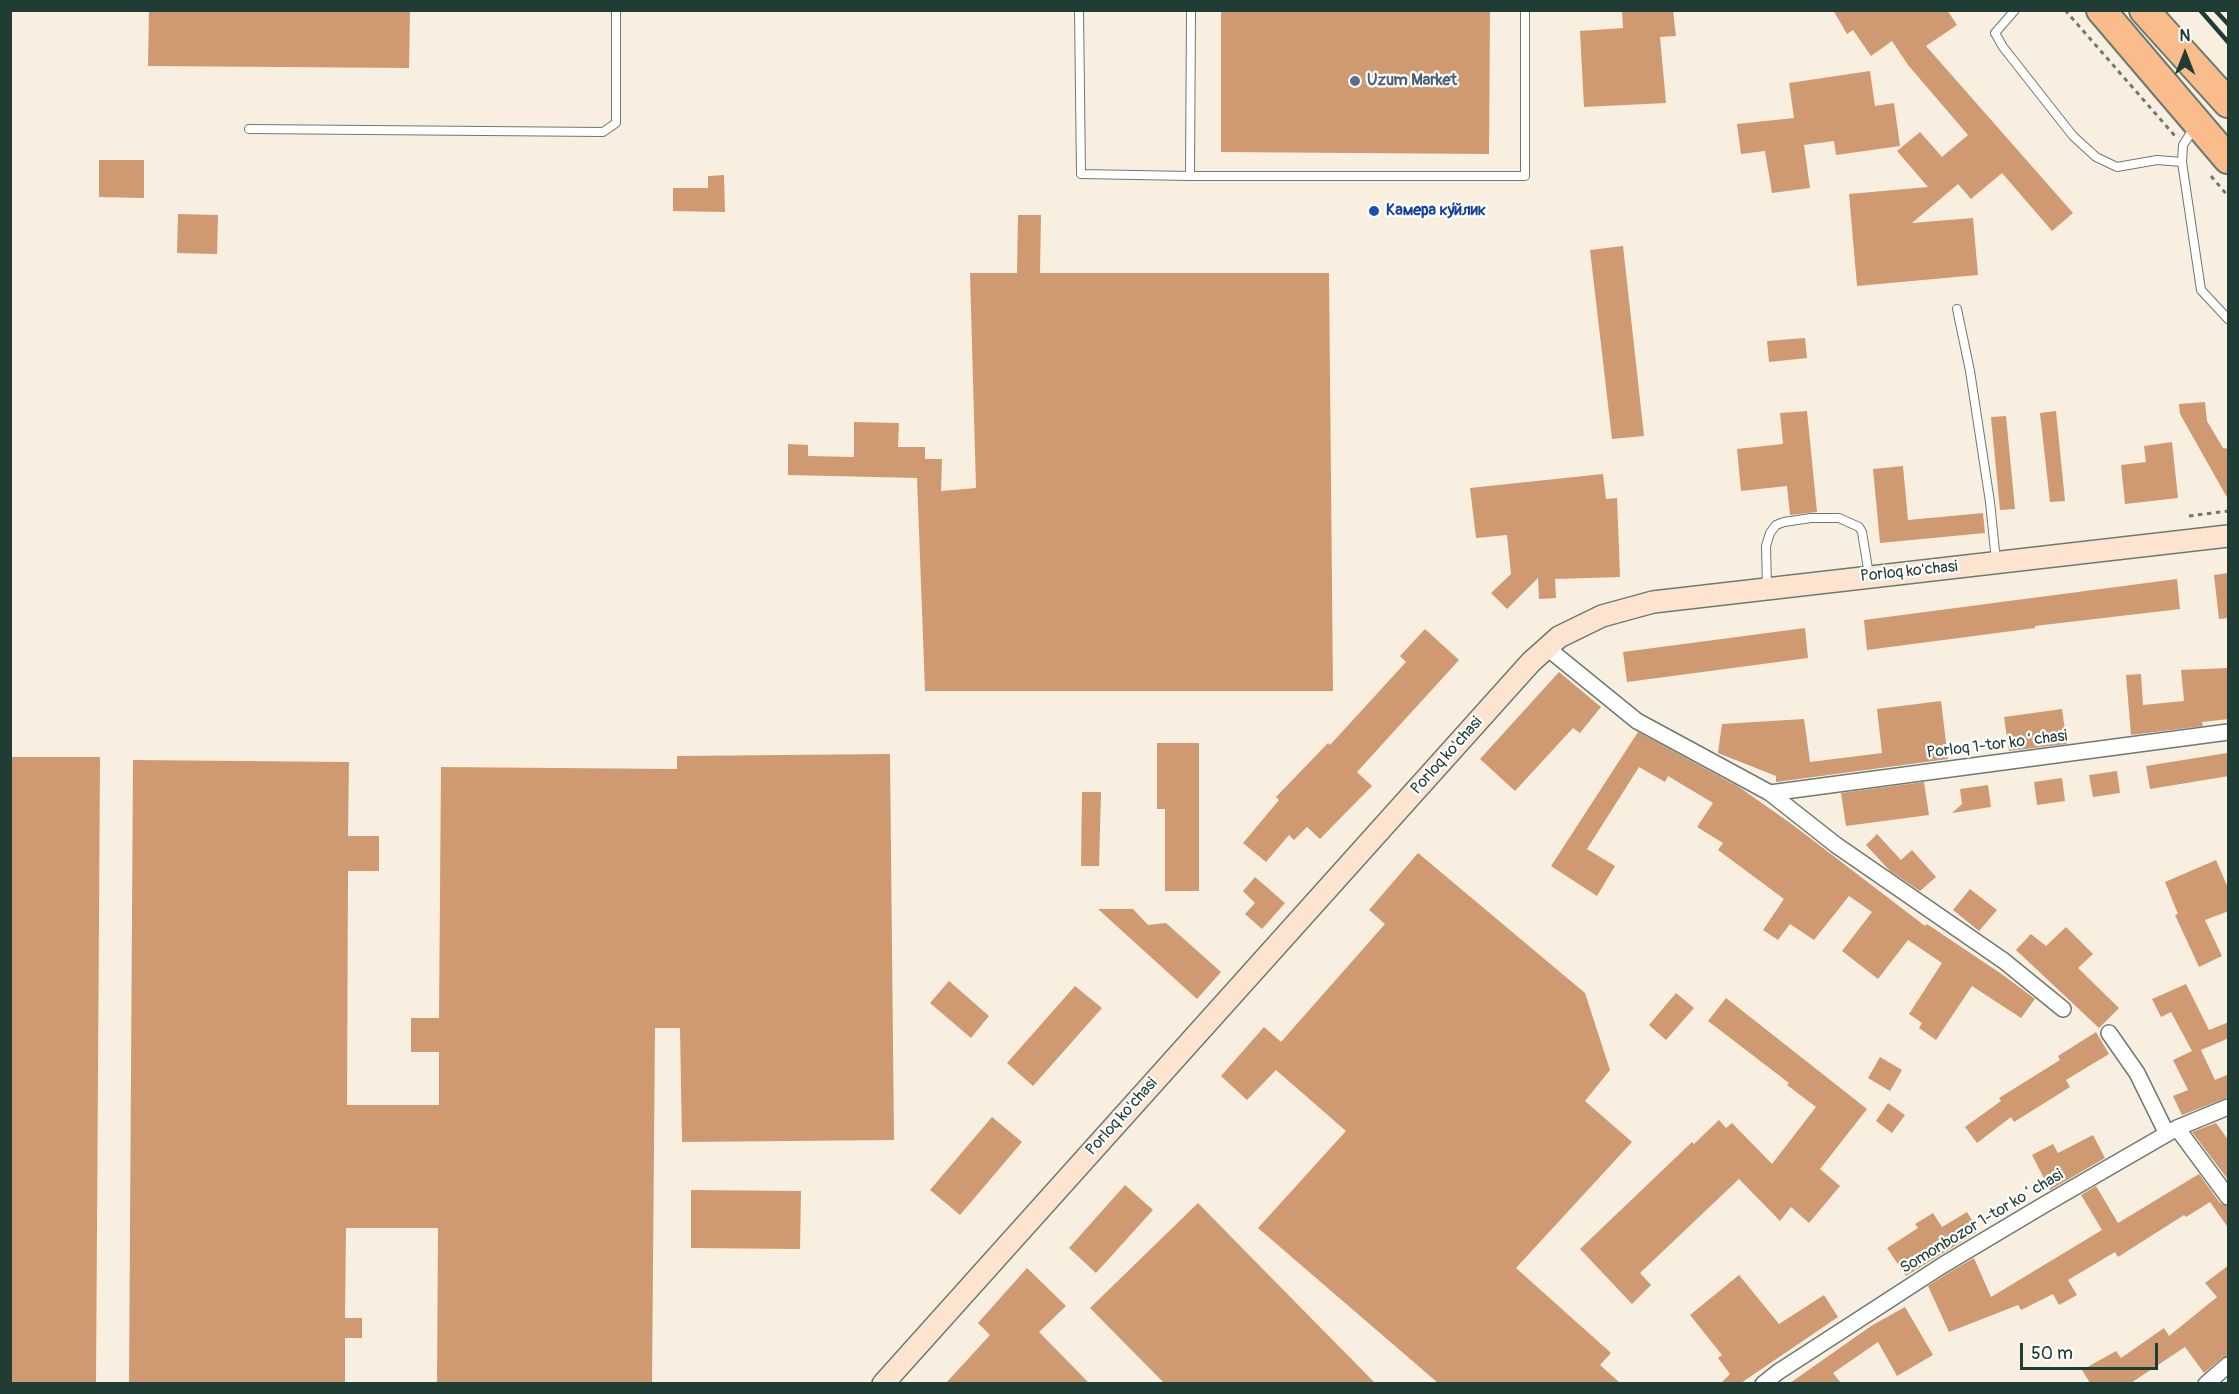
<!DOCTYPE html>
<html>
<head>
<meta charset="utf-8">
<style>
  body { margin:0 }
  #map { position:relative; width:2239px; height:1394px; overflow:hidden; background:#f9efe1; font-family:Pangolin,sans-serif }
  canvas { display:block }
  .frame { position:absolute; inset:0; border:12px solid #1f3d34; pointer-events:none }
  .north { position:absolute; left:2155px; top:24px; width:60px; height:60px; -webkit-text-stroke:4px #fff; paint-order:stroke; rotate:0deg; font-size:16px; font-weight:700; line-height:24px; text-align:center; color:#1f3d34 }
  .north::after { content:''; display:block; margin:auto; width:21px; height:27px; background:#1f3d34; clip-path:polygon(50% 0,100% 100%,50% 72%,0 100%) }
  .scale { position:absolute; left:2020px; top:1343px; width:138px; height:27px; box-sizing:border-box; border:3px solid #1f3d34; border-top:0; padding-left:8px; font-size:18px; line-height:21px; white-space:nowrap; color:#1f3d34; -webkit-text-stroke:4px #fff; paint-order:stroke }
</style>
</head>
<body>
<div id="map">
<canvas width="2239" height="1394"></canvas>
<div class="frame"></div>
<div class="north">N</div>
<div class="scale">50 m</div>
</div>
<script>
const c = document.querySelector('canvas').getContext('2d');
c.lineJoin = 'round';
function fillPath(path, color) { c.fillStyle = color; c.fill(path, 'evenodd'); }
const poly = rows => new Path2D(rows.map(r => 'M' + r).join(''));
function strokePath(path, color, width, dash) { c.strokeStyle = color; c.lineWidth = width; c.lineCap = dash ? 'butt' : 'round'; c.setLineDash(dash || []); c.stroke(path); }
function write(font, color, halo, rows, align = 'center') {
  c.font = font + ' Pangolin,sans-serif'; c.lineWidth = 4.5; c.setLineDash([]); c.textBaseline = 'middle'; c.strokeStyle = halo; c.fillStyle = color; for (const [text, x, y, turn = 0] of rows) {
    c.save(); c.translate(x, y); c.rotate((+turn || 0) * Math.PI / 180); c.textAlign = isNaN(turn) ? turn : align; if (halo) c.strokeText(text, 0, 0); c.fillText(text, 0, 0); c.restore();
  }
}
const building = poly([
  [149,10,410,10,409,68,148,66],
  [1221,10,1490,10,1489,154,1221,152],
  [1622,10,1673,10,1676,36,1660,37,1666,103,1584,107,1580,31,1623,28],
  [1833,10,1947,10,1957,25,1926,46,2073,213,2052,231,2002,173,1971,199,1958,184,1912,223,1973,218,1978,275,1857,286,1849,194,1928,187,1897,151,1920,132,1942,157,1968,135,1908,65,1892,41,1871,56,1853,30,1847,34],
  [1870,71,1875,106,1894,103,1900,146,1836,155,1834,141,1804,145,1810,188,1772,193,1765,151,1741,154,1737,124,1794,118,1789,83],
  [99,160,144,160,144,198,99,197],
  [724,175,725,212,673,211,673,188,708,188,708,176],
  [178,214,218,215,217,254,177,253],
  [1018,215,1041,215,1040,273,1329,273,1333,691,925,691,917,478,788,475,788,444,808,445,808,456,854,457,854,422,899,423,898,447,925,447,925,459,942,459,941,491,976,488,970,273,1017,273],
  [1623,246,1644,436,1612,439,1590,250],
  [1805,338,1807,358,1769,362,1767,341],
  [2205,402,2207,421,2223,448,2229,449,2229,501,2180,414,2179,404],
  [1807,411,1817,512,1790,515,1787,486,1741,491,1737,449,1783,444,1780,413],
  [2056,411,2065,501,2050,502,2040,413],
  [2006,416,2015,509,2000,510,1991,417],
  [2172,442,2178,498,2125,504,2121,465,2146,462,2144,446],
  [1903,466,1908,520,1983,513,1985,533,1880,543,1873,469],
  [1603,474,1606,499,1617,498,1620,577,1555,579,1556,598,1539,599,1538,578,1507,609,1491,593,1511,574,1507,535,1476,538,1470,488],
  [2229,573,2229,618,2219,619,2214,575],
  [2177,579,2180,609,2035,626,2035,628,1867,650,1864,620],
  [1805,628,1808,658,1627,682,1623,652],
  [1425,629,1459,660,1357,772,1372,786,1320,839,1307,827,1294,840,1289,835,1266,862,1243,843,1279,800,1276,797,1328,743,1330,745,1406,662,1400,656],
  [2229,668,2229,719,2202,722,2203,726,2131,735,2126,675,2141,674,2143,705,2184,701,2181,670],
  [1559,672,1601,707,1580,733,1573,728,1515,791,1480,759],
  [1941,701,1948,759,1776,782,1776,776,1718,753,1722,724,1804,719,1810,762,1882,753,1877,709],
  [2062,709,2067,744,2009,751,2004,717],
  [1638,732,1739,787,1793,825,1925,926,1927,924,2003,975,2035,999,2021,1018,1972,986,1936,1040,1919,1028,1922,1023,1909,1014,1942,963,1908,940,1878,979,1842,951,1872,912,1849,896,1814,940,1790,924,1778,940,1763,930,1784,899,1718,850,1723,843,1697,827,1713,803,1668,776,1665,782,1639,767,1587,849,1615,866,1597,896,1551,866],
  [1157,743,1199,743,1199,891,1165,891,1165,809,1157,809],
  [2227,753,2229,776,2150,789,2146,766],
  [890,754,894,1140,682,1142,680,1028,655,1028,652,1383,437,1383,438,1228,346,1228,345,1318,362,1318,362,1338,345,1338,345,1383,129,1383,133,760,349,762,348,836,379,836,379,871,348,871,347,1105,439,1105,439,1052,411,1052,411,1018,439,1018,441,767,677,769,677,756],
  [10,757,100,757,96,1383,10,1383],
  [2117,771,2120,793,2093,797,2089,775],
  [2062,778,2065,801,2037,805,2034,782],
  [1924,782,1929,815,1846,826,1841,793],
  [1988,785,1991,807,1952,813,1962,804,1960,789],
  [1082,792,1101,792,1099,866,1081,866],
  [1877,834,1901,860,1912,850,1936,877,1920,891,1890,871,1866,845],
  [1418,853,1585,993,1610,1070,1585,1101,1632,1142,1516,1268,1611,1353,1600,1365,1620,1383,1438,1383,1258,1228,1346,1131,1276,1070,1247,1100,1221,1076,1264,1027,1281,1042,1385,924,1369,910],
  [2216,860,2229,890,2229,911,2205,920,2222,956,2199,967,2175,915,2178,914,2165,882],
  [1255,877,1285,903,1262,929,1245,914,1255,903,1243,891],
  [1970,889,1997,910,1979,931,1953,910],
  [1098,909,1133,909,1148,925,1166,923,1221,972,1197,999],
  [2066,927,2093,954,2078,968,2119,1008,2099,1028,2016,950,2031,934,2046,946],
  [949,981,989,1016,971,1038,930,1003],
  [2186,984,2209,1030,2229,1022,2229,1038,2201,1050,2215,1080,2229,1074,2229,1097,2182,1115,2173,1096,2188,1090,2173,1060,2192,1051,2171,1012,2161,1017,2152,999],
  [1075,986,1102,1008,1033,1086,1007,1063],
  [1676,993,1694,1008,1666,1040,1649,1025],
  [1726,998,1867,1109,1820,1169,1840,1186,1809,1223,1791,1207,1780,1221,1739,1179,1640,1273,1651,1285,1632,1304,1580,1249,1692,1142,1694,1144,1719,1120,1726,1128,1732,1123,1772,1164,1816,1107,1787,1085,1789,1083,1708,1021],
  [2096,1032,2109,1054,2066,1080,2070,1087,2014,1122,2011,1117,1977,1143,1965,1127,2001,1101,1999,1098,2060,1060,2058,1056],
  [1880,1057,1902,1070,1890,1091,1868,1078],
  [1888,1103,1905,1115,1892,1133,1876,1121],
  [992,1117,1022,1142,960,1215,930,1190],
  [2216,1123,2229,1141,2229,1181,2192,1132],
  [2093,1135,2105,1158,2050,1190,2032,1155,2053,1144,2058,1153],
  [2199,1174,2220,1203,2229,1207,2229,1229,2210,1202,2186,1217,2184,1215,2118,1257,2115,1252,2068,1280,2077,1295,2059,1305,2053,1294,2021,1310,2018,1305,1949,1332,1928,1286,1948,1273,1974,1258,1991,1297,2102,1230,2081,1195,2096,1186,2118,1223],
  [1125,1185,1153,1210,1096,1273,1069,1248],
  [691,1190,801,1191,800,1249,691,1248],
  [1198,1203,1246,1252,1375,1383,1164,1383,1090,1308],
  [1967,1212,1979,1231,1906,1276,1887,1248,1918,1228,1915,1224,1933,1213,1942,1227],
  [2229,1265,2229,1356,2222,1358,2204,1373,2185,1347,2131,1383,2090,1383,2082,1370,2116,1351,2121,1358,2164,1328,2169,1336,2217,1297,2205,1283],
  [1027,1268,1066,1306,1039,1332,1089,1383,946,1383,990,1335,978,1323],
  [1739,1275,1779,1324,1824,1295,1838,1317,1741,1383,1721,1383,1730,1374,1718,1358,1722,1355,1690,1315],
  [1905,1307,1933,1355,1897,1376,1878,1342,1833,1373,1841,1383,1790,1383,1871,1326]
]);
const path = poly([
  [2065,10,2175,136],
  [2211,176,2228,196],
  [2189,516,2228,511]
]);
const lane = poly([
  [1079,10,1081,174,1190,176],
  [1191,10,1190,176,1525,176,1525,10],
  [2015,10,1995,33,2003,47,2073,136,2096,157,2117,167,2157,160,2182,162],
  [2194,128,2183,145,2182,162,2201,290,2228,319],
  [249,129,603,132,616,123,616,10],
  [1957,309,1970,371,1990,502,1996,561],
  [1767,588,1766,546,1770,533,1776,525,1784,522,1811,518,1839,518,1859,527,1862,532,1869,575]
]);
const street = poly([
  [1546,647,1637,721,1770,793,1836,845,2004,961,2063,1009],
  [1770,793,2228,732],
  [2109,1033,2137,1073,2167,1134],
  [2177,1128,2228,1197],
  [1763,1384,1778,1372,1943,1265,2042,1206,2177,1128,2228,1107],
  [2206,1384,2228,1365]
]);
const secondary = poly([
  [883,1384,1531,662,1559,637,1602,616,1653,602,2228,536]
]);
const highway = poly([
  [2101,10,2228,159],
  [2144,10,2228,103]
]);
const rail = poly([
  [2200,10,2228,42],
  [2215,10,2228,24]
]);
const markers = [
  [1355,81,6,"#5c6f8a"],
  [1374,211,6,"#1a4fb4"]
];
const serviceNames = [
  ["Uzum Market",1367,81]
];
const transitNames = [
  ["Камера ку́йлик",1386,211]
];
const streetNames = [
  ["Porloq ko'chasi",1909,572,-6],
  ["Porloq 1-tor koʻchasi",1997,745,-7],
  ["Porloq ko'chasi",1447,756,-48],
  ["Porloq ko'chasi",1122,1117,-48],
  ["Somonbozor 1-tor koʻchasi",1982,1222,-31]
];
fillPath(building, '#cf9a71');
strokePath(lane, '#6b7b71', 10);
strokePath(street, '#6b7b71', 18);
strokePath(secondary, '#6b7b71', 24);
strokePath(highway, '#6b7b71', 32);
strokePath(path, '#6b7b71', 3, [4.5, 4.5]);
strokePath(lane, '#fff', 8);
strokePath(street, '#fff', 15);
strokePath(secondary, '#fde4d0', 21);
strokePath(highway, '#f9bc8a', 28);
strokePath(rail, '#1f3d34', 4.5);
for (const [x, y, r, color] of markers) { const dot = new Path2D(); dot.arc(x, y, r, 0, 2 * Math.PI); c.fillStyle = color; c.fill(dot); strokePath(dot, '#fff', 2); }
write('bold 16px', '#4e5e75', '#fff', serviceNames, 'left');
write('bold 16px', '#164399', '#fff', transitNames, 'left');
write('16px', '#1f3d34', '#fff', streetNames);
</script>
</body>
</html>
